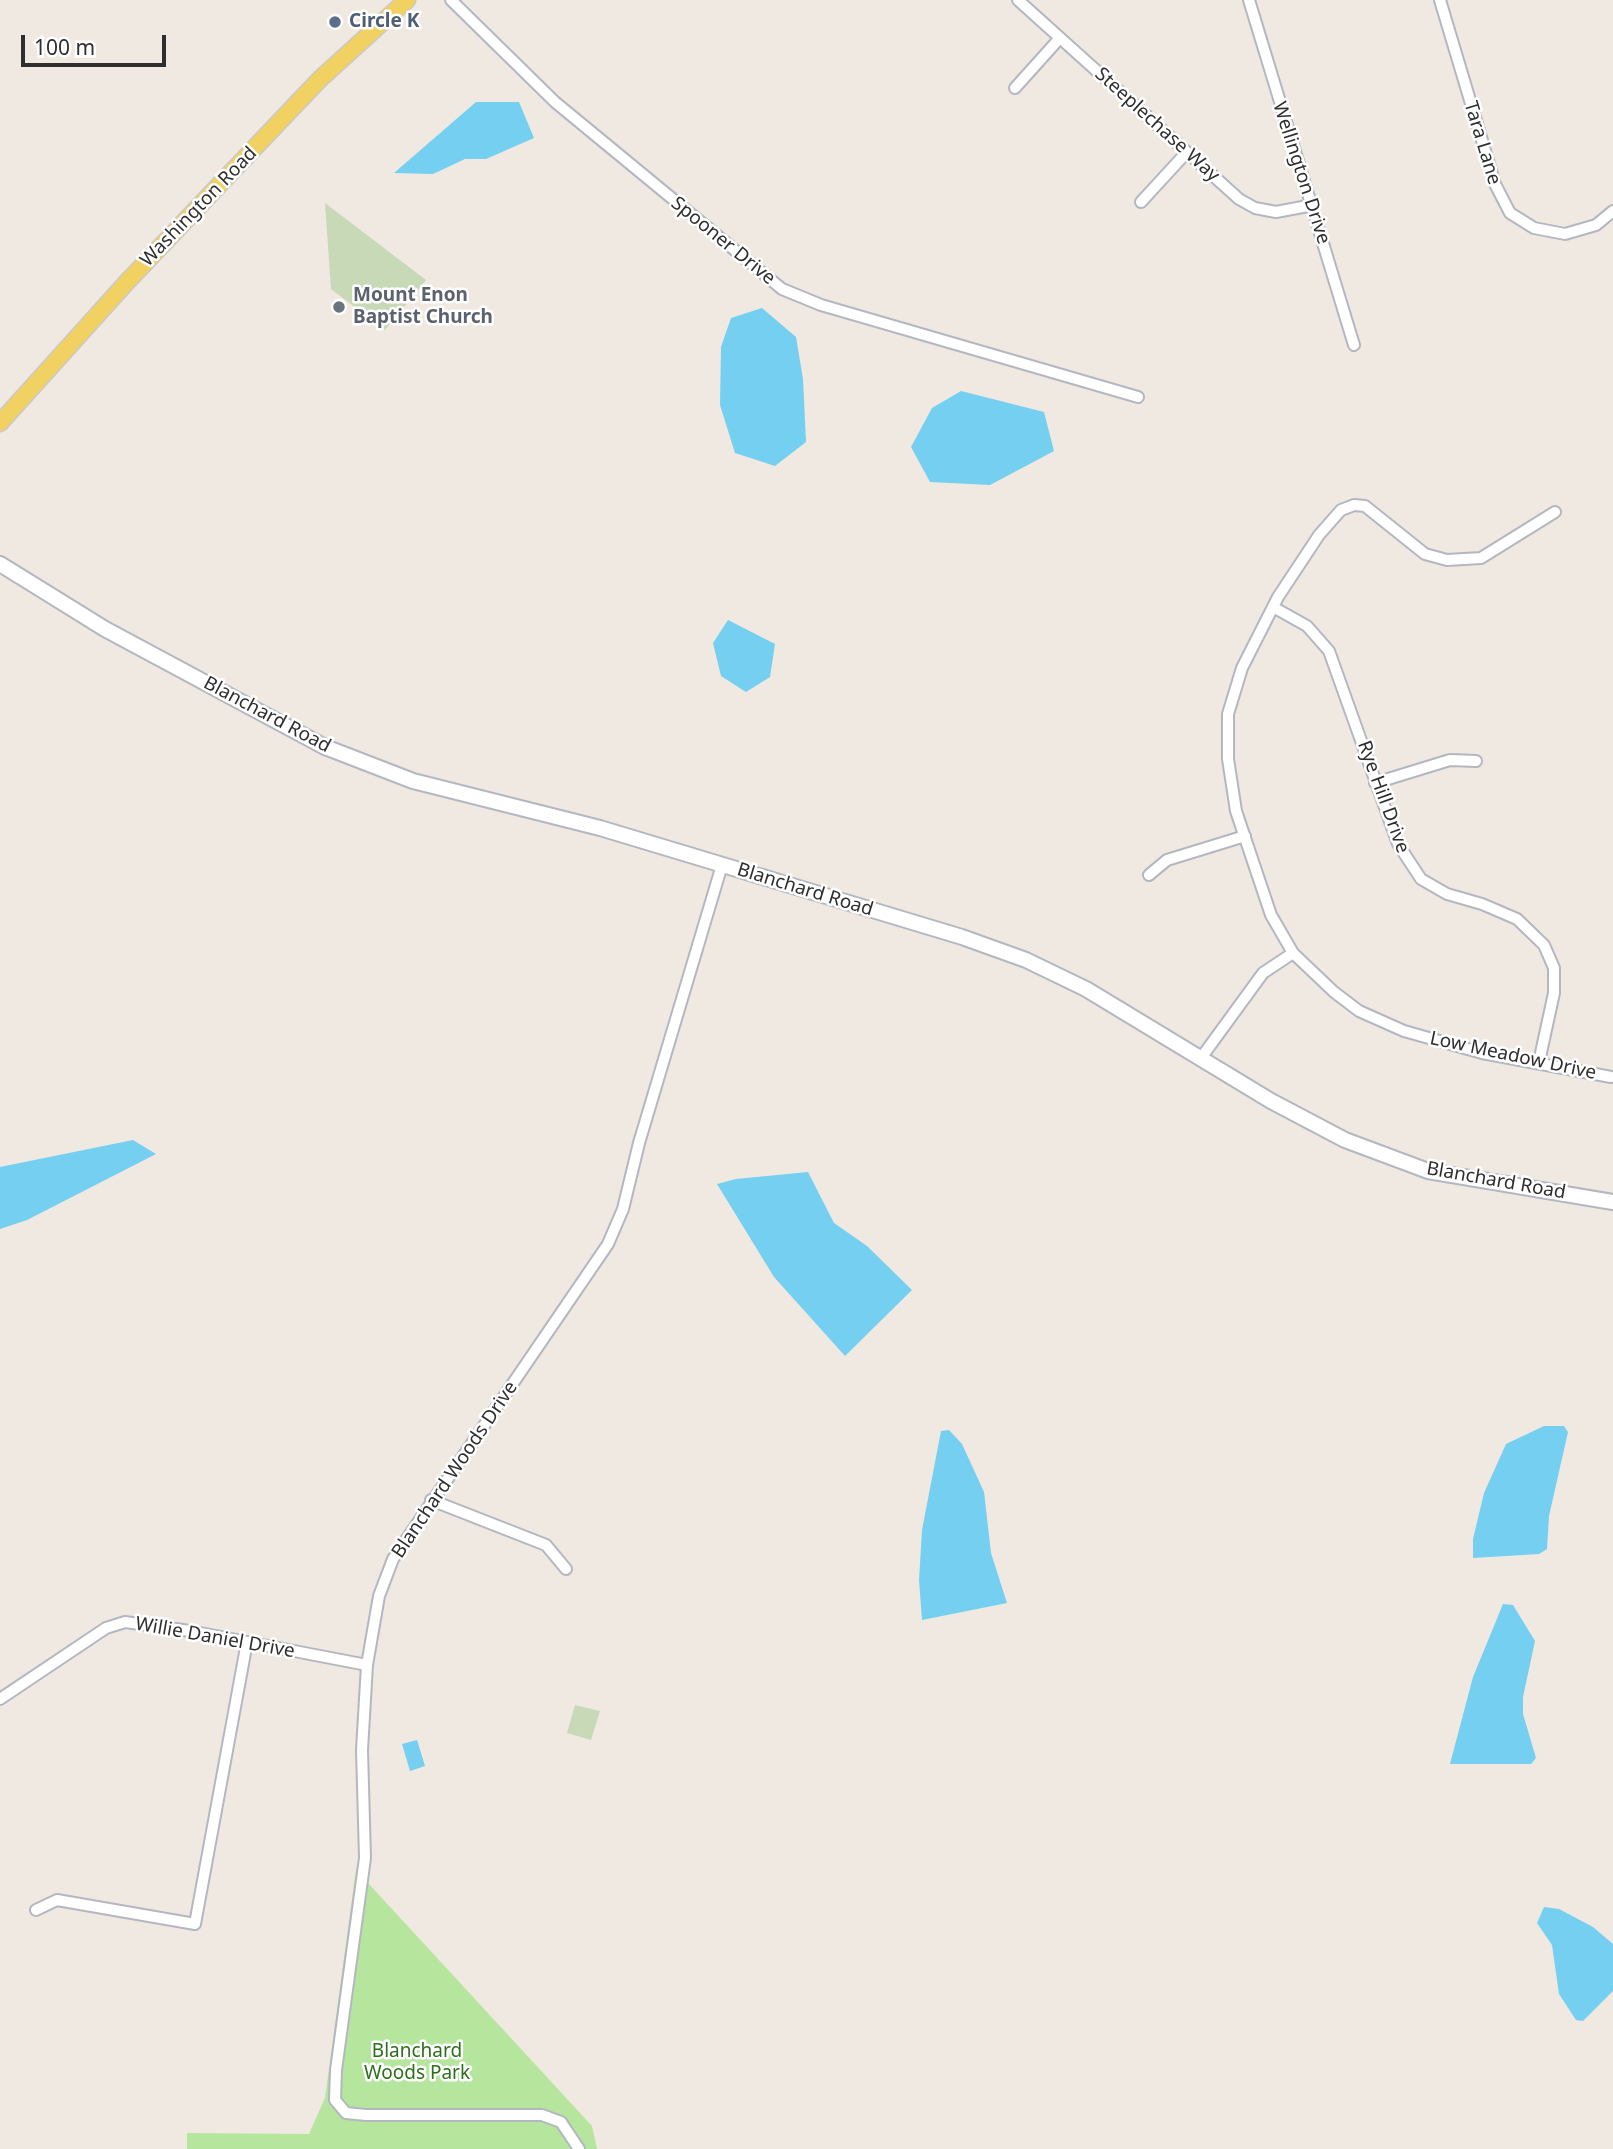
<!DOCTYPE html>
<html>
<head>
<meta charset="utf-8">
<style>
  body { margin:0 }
  #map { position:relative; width:1613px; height:2149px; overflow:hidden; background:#efe9e1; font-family:"Noto Sans",sans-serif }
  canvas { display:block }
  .scale { position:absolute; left:21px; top:35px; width:145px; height:32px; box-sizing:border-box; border:4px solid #2e2e2e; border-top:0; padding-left:9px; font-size:21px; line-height:24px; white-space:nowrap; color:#2e2e2e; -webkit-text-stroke:5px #fff; paint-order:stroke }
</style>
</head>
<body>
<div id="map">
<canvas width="1613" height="2149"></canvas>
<div class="scale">100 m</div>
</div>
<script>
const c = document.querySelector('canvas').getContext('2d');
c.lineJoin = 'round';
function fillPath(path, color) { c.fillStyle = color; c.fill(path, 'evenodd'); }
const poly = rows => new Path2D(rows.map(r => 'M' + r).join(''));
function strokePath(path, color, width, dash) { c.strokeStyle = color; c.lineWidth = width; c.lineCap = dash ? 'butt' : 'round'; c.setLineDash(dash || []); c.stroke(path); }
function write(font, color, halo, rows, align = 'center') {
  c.font = font + ' "Noto Sans",sans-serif'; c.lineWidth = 5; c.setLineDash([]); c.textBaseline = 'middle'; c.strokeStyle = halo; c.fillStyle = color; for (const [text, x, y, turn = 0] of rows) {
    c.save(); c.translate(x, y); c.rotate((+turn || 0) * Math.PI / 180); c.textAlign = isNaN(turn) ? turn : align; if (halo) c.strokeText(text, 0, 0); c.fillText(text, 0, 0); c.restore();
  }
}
const green = poly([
  [356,1870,592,2126,597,2149,187,2149,187,2133,309,2134,325,2098]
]);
const cemetery = poly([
  [325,203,426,280,385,330,331,289],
  [575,1705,600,1711,591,1740,567,1733]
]);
const water = poly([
  [476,102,519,102,534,138,486,159,465,159,433,174,394,173],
  [762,308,796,337,803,379,806,442,775,466,735,453,720,405,721,347,731,318],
  [961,391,1044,412,1054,451,990,485,930,482,911,447,932,408],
  [728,620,775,644,770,677,746,692,721,676,713,643],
  [133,1140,156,1154,27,1220,0,1229,0,1167],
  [808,1172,834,1223,867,1246,912,1290,845,1356,774,1277,717,1184,736,1179],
  [1544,1426,1564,1426,1568,1432,1549,1516,1547,1549,1539,1554,1473,1558,1473,1539,1484,1493,1506,1444],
  [949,1430,962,1444,984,1492,991,1553,1007,1603,922,1620,919,1580,922,1530,941,1431],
  [1503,1604,1513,1605,1535,1641,1523,1697,1523,1714,1536,1758,1531,1764,1450,1764,1473,1677],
  [417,1740,425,1766,410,1771,402,1744],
  [1544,1907,1559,1909,1593,1927,1613,1944,1613,1991,1583,2021,1576,2020,1559,1994,1552,1945,1537,1923]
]);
const street = poly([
  [451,0,555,102,782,289,821,305,1138,397],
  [1018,0,1239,199,1255,208,1276,212,1313,205],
  [1249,0,1354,345],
  [1440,0,1495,184,1510,213,1534,228,1565,234,1596,225,1613,211],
  [1015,88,1059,39],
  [1141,202,1187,152],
  [1555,512,1481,558,1447,560,1425,554,1365,506,1354,505,1341,510,1319,535,1278,597,1242,668,1228,714,1228,759,1236,811,1271,915,1293,953,1334,992,1359,1011,1404,1031,1482,1053,1611,1077],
  [1273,607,1307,626,1329,651,1398,844,1421,879,1447,894,1482,904,1517,919,1544,945,1554,968,1554,993,1539,1062],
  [1375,783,1450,760,1476,761],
  [1149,875,1167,860,1245,836],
  [1201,1058,1263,973,1293,953],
  [431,1500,546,1545,566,1569],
  [0,1699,106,1628,125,1622,190,1631,367,1665],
  [36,1910,57,1900,195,1924,247,1642],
  [579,2149,561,2122,542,2115,366,2115,346,2113,335,2100,336,2070,365,1858,362,1750,367,1665,379,1596,393,1559,608,1244,623,1209,639,1143,722,865]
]);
const secondary = poly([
  [0,564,105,629,325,747,413,781,600,828,962,937,1026,960,1086,989,1271,1101,1345,1140,1428,1171,1613,1202]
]);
const primary = poly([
  [0,423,126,283,320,79,407,0]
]);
const markers = [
  [335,22,7,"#5c6f8a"],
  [339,307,7,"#6b7280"]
];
const serviceNames = [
  ["Circle K",349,22]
];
const streetNames = [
  ["Steeplechase Way",1157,125,42],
  ["Tara Lane",1482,143,73],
  ["Wellington Drive",1301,173,72],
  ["Washington Road",199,207,-46],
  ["Spooner Drive",723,241,39],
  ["Blanchard Road",267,715,28],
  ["Rye Hill Drive",1383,797,70],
  ["Blanchard Road",805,890,17],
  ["Low Meadow Drive",1513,1056,12],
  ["Blanchard Road",1496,1181,10],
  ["Blanchard Woods Drive",455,1470,-56],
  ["Willie Daniel Drive",215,1638,10]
];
const worshipNames = [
  ["Mount Enon",353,296],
  ["Baptist Church",353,318]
];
const parkNames = [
  ["Blanchard",417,2052],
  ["Woods Park",417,2074]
];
fillPath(green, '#b6e59e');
fillPath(cemetery, '#c8d9b8');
fillPath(water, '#75cff0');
strokePath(street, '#b4b7c1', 14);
strokePath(secondary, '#b4b7c1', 18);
strokePath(primary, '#c9c9c9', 19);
strokePath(street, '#fff', 10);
strokePath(secondary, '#fff', 14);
strokePath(primary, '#f2d163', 16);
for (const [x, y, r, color] of markers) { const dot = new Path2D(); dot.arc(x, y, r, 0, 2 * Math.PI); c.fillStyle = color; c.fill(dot); strokePath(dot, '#fff', 2.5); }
write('bold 19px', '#4e5e75', '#fff', serviceNames, 'left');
write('19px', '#2e2e2e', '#fff', streetNames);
write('bold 19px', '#5b616d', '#fff', worshipNames, 'left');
write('19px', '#2c6e1b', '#fff', parkNames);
</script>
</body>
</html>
